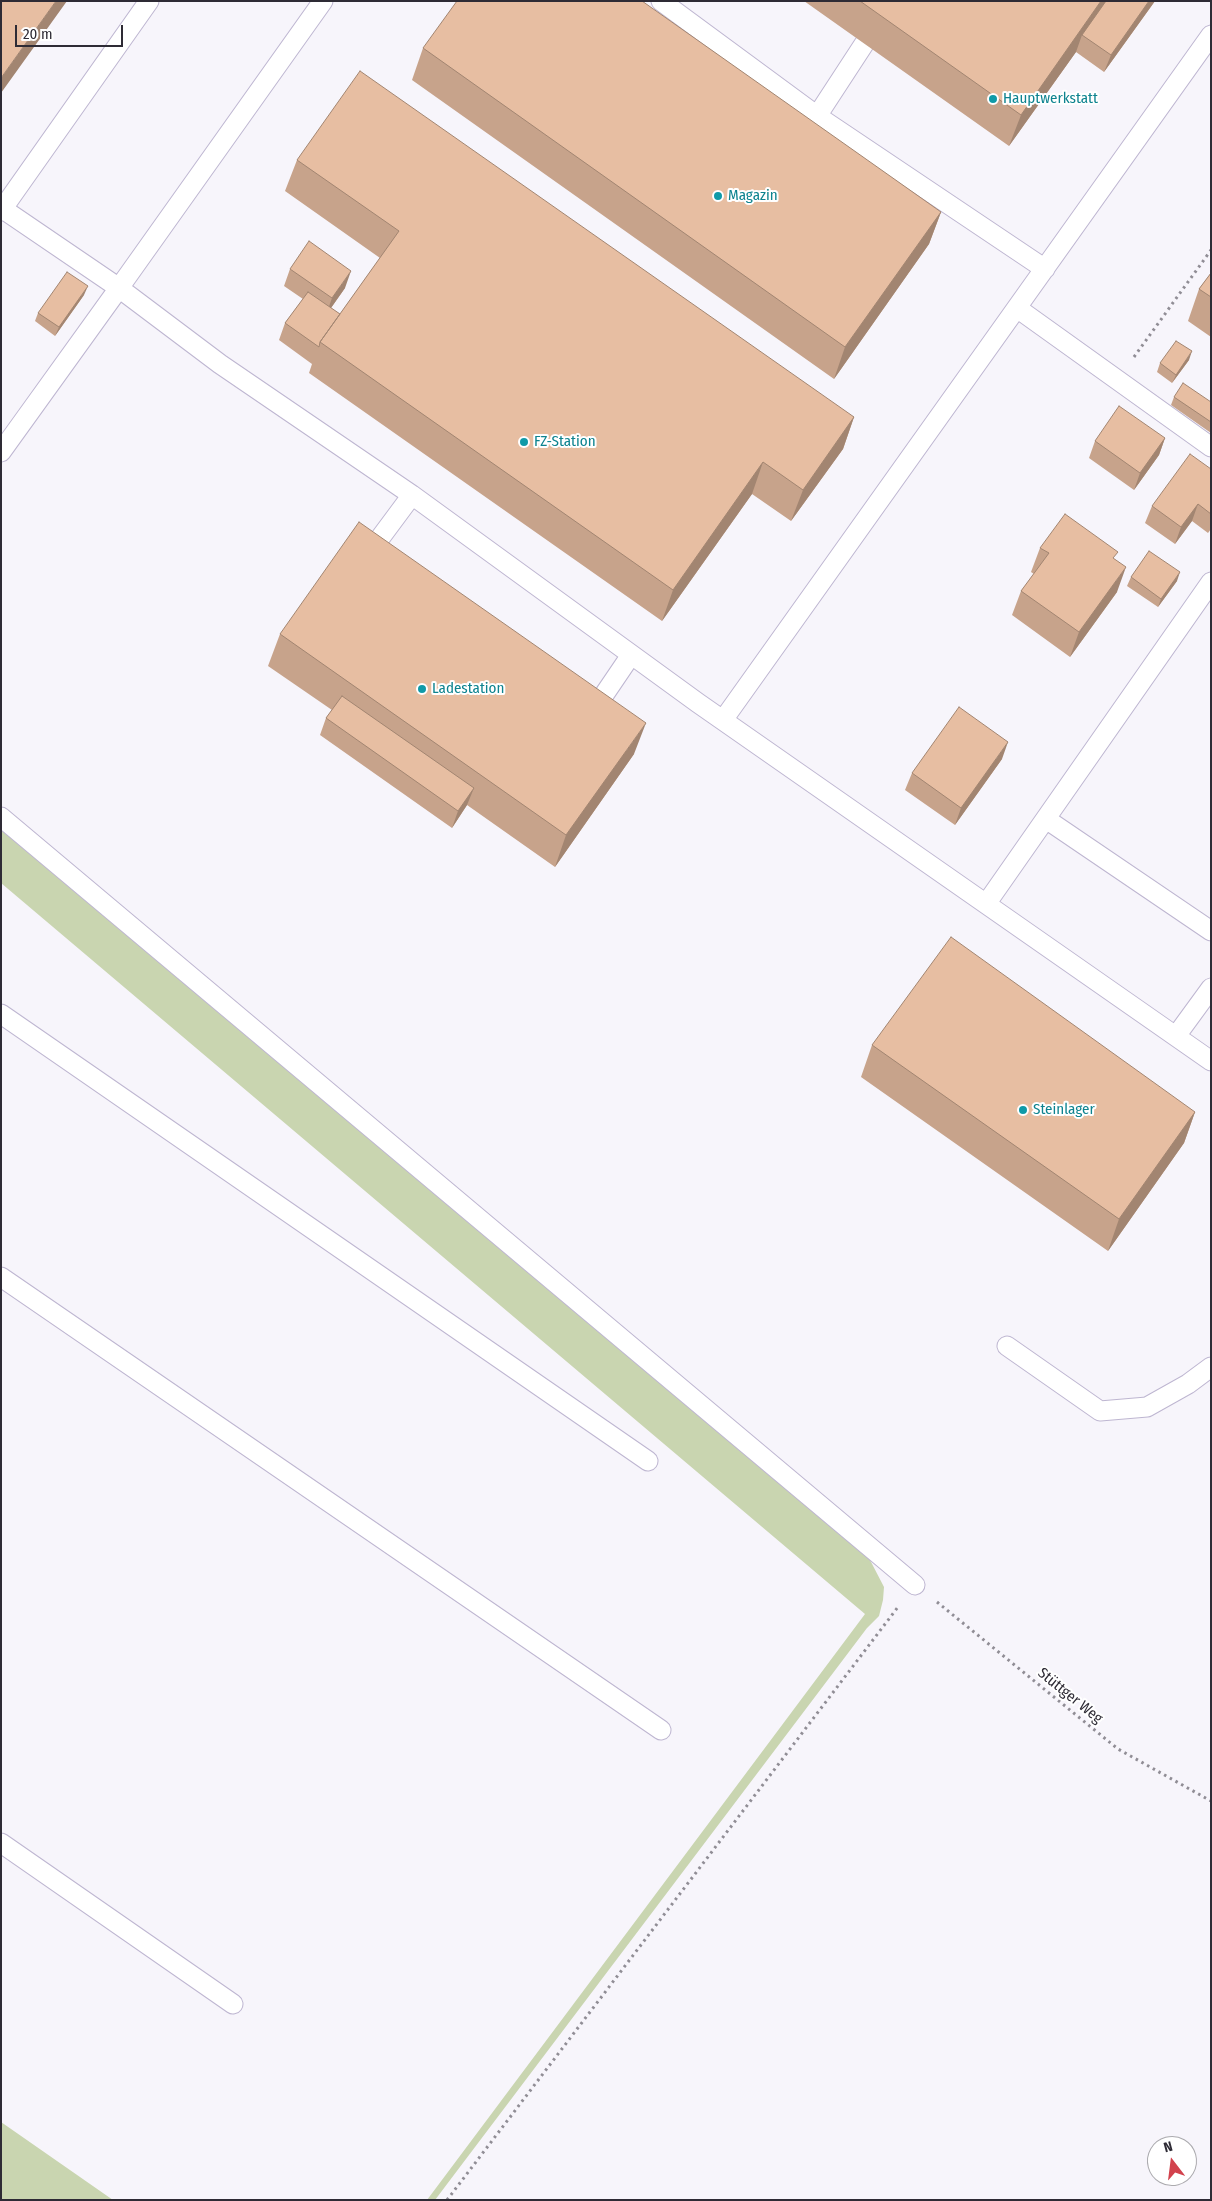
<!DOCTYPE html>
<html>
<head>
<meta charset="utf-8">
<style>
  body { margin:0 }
  #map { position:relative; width:1212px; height:2201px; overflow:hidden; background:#f7f5fb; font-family:"Fira Sans Condensed",sans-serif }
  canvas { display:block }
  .frame { position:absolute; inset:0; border:2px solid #2e2b35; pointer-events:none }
  .north { position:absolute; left:1147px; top:2136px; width:50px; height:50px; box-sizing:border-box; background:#fff; border:1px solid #abaaae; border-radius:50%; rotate:345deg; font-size:14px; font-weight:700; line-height:20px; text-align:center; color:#2e2b35 }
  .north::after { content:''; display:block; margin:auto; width:18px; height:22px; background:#d2424d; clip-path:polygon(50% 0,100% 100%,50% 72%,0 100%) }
  .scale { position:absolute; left:15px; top:25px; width:108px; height:22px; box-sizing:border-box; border:2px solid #2e2b35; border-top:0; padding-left:6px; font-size:15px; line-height:18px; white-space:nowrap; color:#2e2b35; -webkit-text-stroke:4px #fff; paint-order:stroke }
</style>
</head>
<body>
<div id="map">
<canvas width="1212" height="2201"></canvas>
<div class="frame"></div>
<div class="north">N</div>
<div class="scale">20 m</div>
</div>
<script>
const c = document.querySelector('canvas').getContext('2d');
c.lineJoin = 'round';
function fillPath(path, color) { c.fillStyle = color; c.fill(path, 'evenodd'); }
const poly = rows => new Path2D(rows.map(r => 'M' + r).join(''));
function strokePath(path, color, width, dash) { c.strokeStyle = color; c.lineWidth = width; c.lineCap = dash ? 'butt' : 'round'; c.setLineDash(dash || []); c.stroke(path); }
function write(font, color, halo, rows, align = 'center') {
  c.font = font + ' "Fira Sans Condensed",sans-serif'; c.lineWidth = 4; c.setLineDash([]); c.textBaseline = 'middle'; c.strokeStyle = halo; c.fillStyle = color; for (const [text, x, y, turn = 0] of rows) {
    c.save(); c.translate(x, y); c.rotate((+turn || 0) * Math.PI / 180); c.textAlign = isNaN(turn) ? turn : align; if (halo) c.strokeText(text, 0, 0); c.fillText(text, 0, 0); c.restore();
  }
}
const green = poly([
  [1,825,870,1560,884,1587,883,1600,879,1616,867,1628,435,2200,427,2200,865,1614,1,883],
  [1,2122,113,2200,1,2200]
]);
const path = poly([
  [1134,357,1211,250],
  [937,1602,1118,1749,1211,1801],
  [447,2200,898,1607]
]);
const lane = poly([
  [323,1,119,288,220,364,412,495,698,703,1211,1061],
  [661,1,817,116,1045,269],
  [817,116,864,44],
  [1,211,149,1],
  [1017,308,1211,447],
  [1,452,119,288,3,209],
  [366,557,412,495],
  [591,714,631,655],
  [723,720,1211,35],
  [1,817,915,1585],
  [1046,819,1211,931],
  [986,904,1211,582],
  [1,1014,648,1461],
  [1176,1036,1211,988],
  [1,1277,661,1730],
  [1007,1346,1100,1411,1147,1407,1188,1384,1211,1367],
  [1,1843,233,2004]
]);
const wall = poly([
  [804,1,1155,1,1104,72,1076,52,1009,146],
  [423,48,941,212,929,244,834,379,412,80],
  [297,160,854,417,843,449,791,521,752,494,662,621,309,373,312,364,279,340,285,323,303,299,284,286,290,269,345,288,331,308,340,314,380,258,285,191],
  [1211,273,1211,337,1188,321,1199,289],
  [84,295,55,336,35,321,38,313],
  [1189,360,1172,383,1157,372,1160,363],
  [1174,397,1211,402,1211,433,1171,405],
  [1165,438,1159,455,1134,490,1089,458,1095,441],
  [1211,469,1211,529,1208,533,1192,521,1175,544,1145,523,1152,506],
  [1040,548,1115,559,1117,592,1070,657,1012,615,1021,591,1034,574,1031,572],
  [1131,577,1177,581,1158,607,1127,586],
  [280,634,634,754,555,867,467,805,452,828,320,735,326,718,332,710,268,666],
  [1002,759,955,825,905,790,912,773],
  [872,1045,1195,1112,1184,1143,1108,1251,861,1077]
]);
const shadedWall = poly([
  [56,1,67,1,1,93,1,78],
  [1101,1,1112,1,1082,35,1076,52,1009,146,1021,115],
  [1149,1,1155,1,1104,72,1111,55],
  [941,212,929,244,834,379,845,347],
  [351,271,345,288,326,315,332,298],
  [88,286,84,295,55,336,59,327],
  [1192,351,1189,360,1172,383,1176,375],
  [854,417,843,449,791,521,803,490],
  [1165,438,1159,455,1134,490,1140,473],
  [763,462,752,494,662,621,673,590],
  [1198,504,1192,521,1175,544,1181,527],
  [1126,567,1117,592,1070,657,1079,632],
  [1180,572,1177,581,1158,607,1161,599],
  [646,723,634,754,555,867,566,835],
  [1008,742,1002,759,955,825,961,808],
  [474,788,467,805,452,828,458,811],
  [1195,1112,1184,1143,1108,1251,1119,1219]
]);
const building = poly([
  [1,1,56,1,1,78,1,1],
  [457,1,642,1,941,212,845,347,423,48,457,1],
  [860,1,1101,1,1021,115,860,1],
  [1106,1,1149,1,1111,55,1082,35,1106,1],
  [360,71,854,417,803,490,763,462,673,590,320,342,399,231,297,160,360,71],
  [309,241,351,271,332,298,290,269,309,241],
  [67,272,88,286,59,327,38,313,67,272],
  [1211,273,1211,297,1199,289,1211,273],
  [308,292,340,314,320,342,319,347,285,323,308,292],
  [1176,341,1192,351,1176,375,1160,363,1176,341],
  [1183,383,1211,402,1211,422,1174,397,1183,383],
  [1119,406,1165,438,1140,473,1095,441,1119,406],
  [1190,454,1211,469,1211,514,1198,504,1181,527,1152,506,1190,454],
  [1065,514,1118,552,1113,558,1126,567,1079,632,1021,591,1049,553,1040,548,1065,514],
  [359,522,646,723,566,835,280,634,359,522],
  [1149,551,1180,572,1161,599,1131,577,1149,551],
  [342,696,474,788,458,811,326,718,342,696],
  [959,707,1008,742,961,808,912,773,959,707],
  [951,937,1195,1112,1119,1219,872,1045,951,937]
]);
const markers = [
  [993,99,5,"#0f9aa8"],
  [718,196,5,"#0f9aa8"],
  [524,442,5,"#0f9aa8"],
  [422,689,5,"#0f9aa8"],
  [1023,1110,5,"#0f9aa8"]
];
const cultureNames = [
  ["Hauptwerkstatt",1003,99],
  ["Magazin",728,196],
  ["FZ-Station",534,442],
  ["Ladestation",432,689],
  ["Steinlager",1033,1110]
];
const streetNames = [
  ["Stüttger Weg",1070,1696,39]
];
fillPath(green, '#c9d5b0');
strokePath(lane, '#beb6d1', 21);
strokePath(path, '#908d95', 3, [2.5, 4]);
strokePath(lane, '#fff', 19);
fillPath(wall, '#c7a38b');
fillPath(shadedWall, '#a28571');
fillPath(building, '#e7bea2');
strokePath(building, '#a28571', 1);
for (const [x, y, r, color] of markers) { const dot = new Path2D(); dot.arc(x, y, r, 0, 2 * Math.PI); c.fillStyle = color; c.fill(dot); strokePath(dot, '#fff', 2); }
write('15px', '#0d838f', '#fff', cultureNames, 'left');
write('15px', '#2e2b35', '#fff', streetNames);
</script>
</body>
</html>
